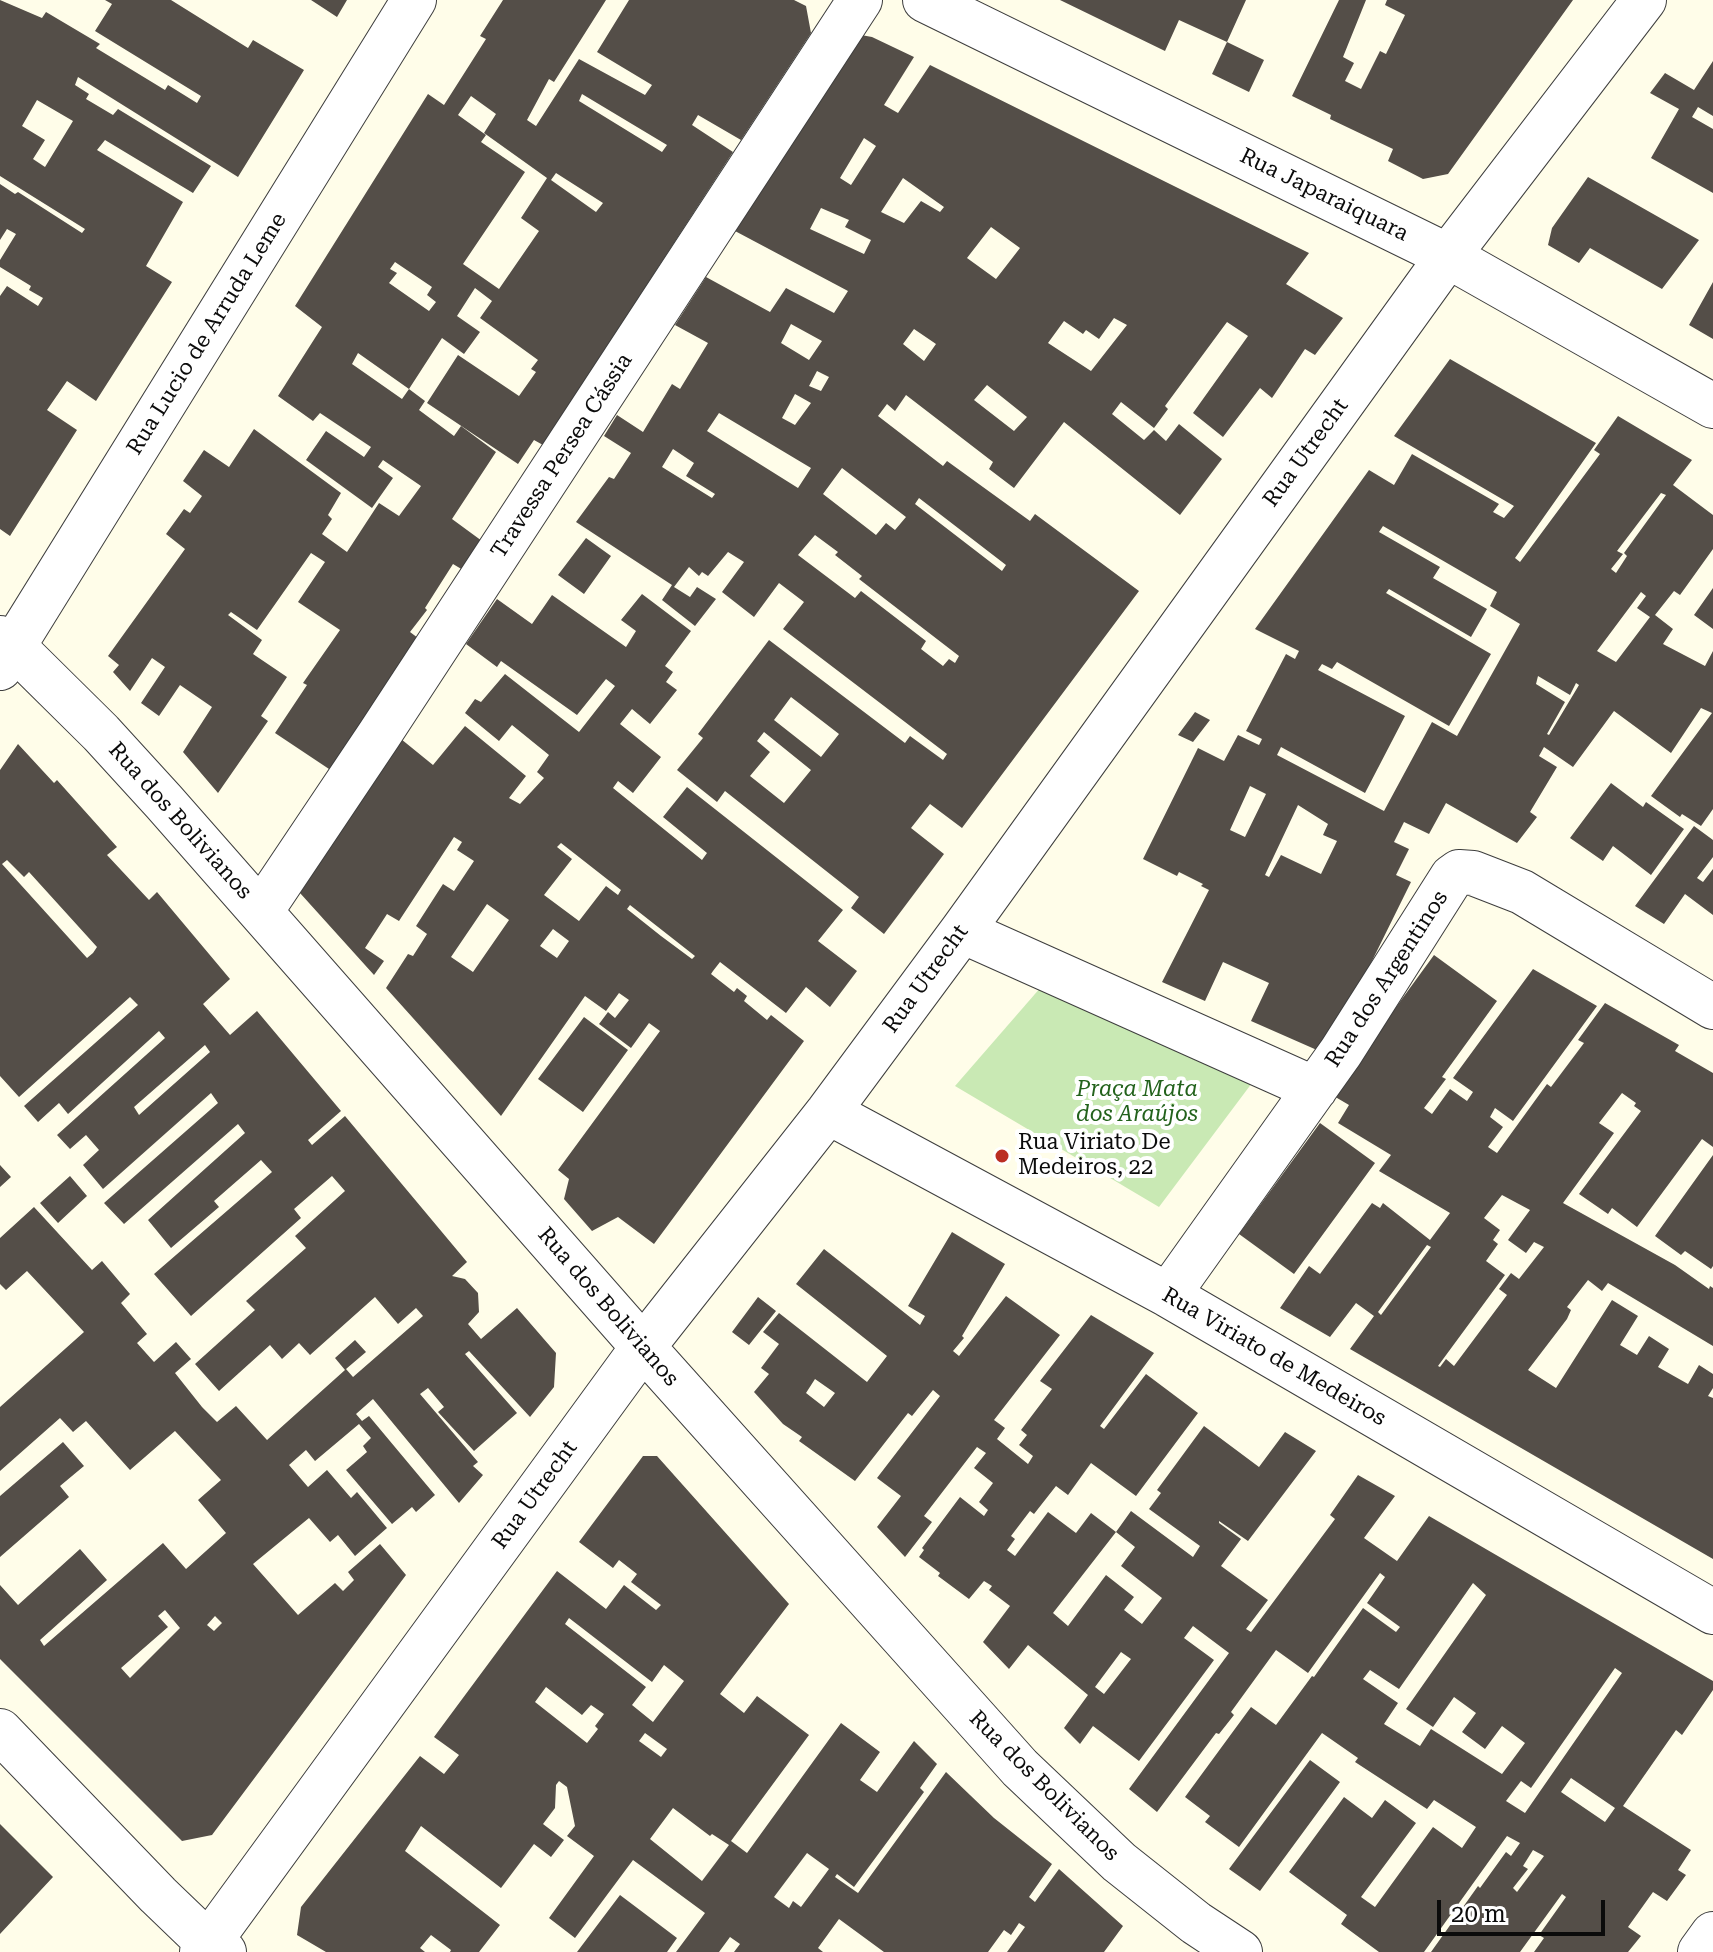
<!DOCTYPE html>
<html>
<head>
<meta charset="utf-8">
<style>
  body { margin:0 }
  #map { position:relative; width:1713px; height:1952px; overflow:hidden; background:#fffde9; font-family:"Roboto Serif",serif }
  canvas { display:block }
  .scale { position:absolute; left:1437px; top:1900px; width:168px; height:36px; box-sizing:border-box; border:4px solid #0b0b0b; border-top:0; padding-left:10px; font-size:24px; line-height:28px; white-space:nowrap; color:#0b0b0b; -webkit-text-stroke:6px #fff; paint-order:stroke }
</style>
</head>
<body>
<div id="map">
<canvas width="1713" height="1952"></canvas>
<div class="scale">20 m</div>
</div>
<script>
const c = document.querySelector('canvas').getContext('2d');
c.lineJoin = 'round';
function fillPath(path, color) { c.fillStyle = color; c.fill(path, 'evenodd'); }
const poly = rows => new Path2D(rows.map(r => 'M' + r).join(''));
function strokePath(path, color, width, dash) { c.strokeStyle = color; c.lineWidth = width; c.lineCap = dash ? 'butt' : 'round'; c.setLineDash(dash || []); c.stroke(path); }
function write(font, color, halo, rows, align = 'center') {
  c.font = font + ' "Roboto Serif",serif'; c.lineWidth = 8; c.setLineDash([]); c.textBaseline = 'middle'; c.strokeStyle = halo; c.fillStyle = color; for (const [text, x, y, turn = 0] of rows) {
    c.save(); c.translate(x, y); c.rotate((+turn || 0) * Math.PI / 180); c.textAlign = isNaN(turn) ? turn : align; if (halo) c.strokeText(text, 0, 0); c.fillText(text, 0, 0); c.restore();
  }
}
const green = poly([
  [1048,979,1261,1071,1159,1207,955,1086]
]);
const building = poly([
  [0,0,42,18,46,12,100,44,96,48,165,90,168,85,197,103,201,96,95,31,112,4,105,0,171,0,248,48,253,40,304,70,238,177,78,77,75,85,89,94,86,99,113,115,118,109,211,166,193,193,105,140,97,150,183,202,146,266,172,282,96,401,67,381,47,410,77,430,10,536,0,529,0,296,7,286,38,306,43,298,29,290,31,286,0,267,0,260,16,234,7,229,0,240,0,184,15,194,18,192,82,233,85,229,0,176],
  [37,100,73,121,45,167,33,159,45,140,22,126],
  [311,0,347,0,337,17],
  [503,0,606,0,554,82,549,79,527,120,536,126,579,59,645,95,652,85,597,52,629,0,794,0,806,6,811,33,741,140,698,115,692,125,733,152,543,445,534,440,518,464,427,403,458,355,519,396,536,372,531,369,538,360,480,318,492,301,475,288,457,316,480,332,464,354,442,338,409,389,425,401,419,410,454,436,461,426,496,452,452,519,482,541,463,570,453,564,425,608,427,610,410,632,418,638,332,771,275,733,307,685,303,683,340,630,298,602,325,562,311,553,257,630,231,612,228,615,262,640,253,654,287,677,261,716,268,721,218,793,183,752,212,707,180,685,159,716,141,703,165,667,152,658,130,691,113,672,119,665,108,656,185,549,166,534,184,509,190,513,202,496,183,481,204,450,229,467,254,429,341,493,328,515,332,519,322,534,347,552,379,503,399,516,421,486,383,460,378,467,393,478,372,508,306,460,326,431,364,457,371,447,320,413,313,421,278,396,322,327,295,306,428,94,444,105,486,39,480,36],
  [582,94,667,145,662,152,579,101],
  [471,96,496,114,484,133,547,178,521,218,539,231,499,289,463,264,525,172,481,142,486,135,458,115],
  [556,173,603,203,596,212,551,180],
  [395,262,432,287,427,295,436,302,429,311,389,283,397,273,390,269],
  [358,353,409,389,402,399,352,364],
  [1060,0,1246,0,1227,42,1264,60,1249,92,1212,74,1227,42,1179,20,1165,51],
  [1339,0,1366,0,1343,57,1354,63,1345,81,1361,89,1380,51,1386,54,1405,15,1385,5,1387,0,1573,0,1448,174,1423,179,1388,161,1393,149,1330,119,1331,115,1292,96],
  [861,35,872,37,914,57,884,105,898,113,930,65,1309,253,1286,284,1343,318,1315,355,1305,349,1272,398,1260,388,1223,437,1193,413,1248,336,1227,322,1165,406,1168,409,1154,428,1121,402,1112,414,1144,440,1154,430,1166,441,1179,424,1222,459,1180,515,1064,422,1014,488,989,469,993,462,906,395,895,411,887,404,878,416,943,466,947,461,1030,521,1035,514,1139,591,962,828,930,804,911,828,944,854,884,934,851,908,859,897,725,791,717,802,677,770,703,738,698,734,769,640,905,743,910,736,943,760,947,754,783,629,804,602,779,583,754,617,722,592,744,562,728,552,708,576,702,572,699,576,689,567,674,587,690,597,697,587,716,599,695,626,662,600,672,585,576,522,609,477,614,479,631,453,604,436,617,415,643,432,672,384,680,389,708,343,675,325,706,277,770,312,786,288,834,313,848,291,735,231],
  [864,138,876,146,851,185,840,178],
  [903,178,944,207,940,212,921,201,904,223,881,212],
  [821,208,849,220,845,227,871,240,864,254,810,229],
  [991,227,1020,248,996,279,967,258],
  [1114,318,1127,325,1091,371,1048,343,1064,321,1083,334,1086,330,1099,339],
  [791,324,822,341,809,360,781,343],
  [914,329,936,344,924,361,903,344],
  [817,371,829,377,821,391,809,386],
  [987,385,1027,417,1014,431,974,400],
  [795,394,811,403,795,425,782,418],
  [719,413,811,468,798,488,707,431],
  [673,449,694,463,686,476,715,494,712,498,662,467],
  [842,468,906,517,895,530,886,523,876,535,823,494],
  [919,498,1006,565,1002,571,915,504],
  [815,535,838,552,835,555,862,576,859,579,959,656,955,663,949,659,943,666,921,649,926,641,861,591,855,598,798,555],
  [791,697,839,734,821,757,774,720],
  [764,732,811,770,784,803,750,776,770,752,757,741],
  [1713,61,1713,116,1698,107,1692,117,1713,129,1713,193,1651,158,1679,109,1650,93,1665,73,1694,90],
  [1588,177,1699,240,1662,289,1590,248,1579,263,1548,245,1552,228],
  [1713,282,1713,339,1689,325],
  [1450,359,1596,443,1515,558,1520,562,1600,454,1594,450,1618,416,1692,460,1673,485,1713,515,1713,549,1680,595,1674,591,1655,615,1673,629,1663,644,1705,666,1713,651,1713,809,1701,826,1682,814,1680,817,1651,796,1712,713,1701,708,1671,753,1614,711,1573,767,1544,747,1539,756,1557,767,1530,812,1537,817,1517,843,1446,803,1429,834,1404,822,1394,842,1409,849,1396,875,1411,882,1326,1054,1251,1021,1269,983,1223,962,1205,1001,1162,982,1209,890,1201,886,1203,884,1179,872,1177,876,1143,859,1198,748,1224,761,1238,735,1259,745,1262,739,1246,731,1286,654,1295,659,1299,651,1255,629,1369,470,1394,485,1412,454,1499,504,1493,512,1504,518,1514,506,1394,436],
  [1661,493,1666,495,1624,553,1627,556,1616,573,1611,569,1623,554,1617,551],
  [1383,526,1497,592,1490,606,1520,624,1457,736,1432,722,1384,811,1277,755,1281,747,1365,793,1405,716,1318,670,1322,664,1332,669,1337,662,1449,726,1491,654,1386,593,1389,589,1471,637,1487,609,1433,578,1440,567,1379,532],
  [1641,592,1646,596,1637,608,1650,617,1616,662,1597,651],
  [1538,676,1570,695,1576,683,1579,685,1549,735,1547,734,1565,702,1536,684],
  [1250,786,1266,794,1245,837,1230,830],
  [1298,805,1328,824,1323,835,1337,841,1321,874,1281,855,1269,877,1265,875],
  [586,538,611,556,584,594,558,575],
  [1713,588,1713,629,1694,615],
  [642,594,691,631,665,666,673,672,666,682,677,690,650,724,632,709,620,724,661,757,633,793,618,781,613,788,702,860,707,853,663,817,687,787,843,910,818,941,857,971,830,1007,806,987,786,1013,720,962,713,971,711,974,734,992,737,988,747,996,744,1001,767,1020,771,1015,804,1041,654,1244,618,1217,592,1231,564,1199,569,1179,558,1170,660,1031,649,1023,631,1048,599,1024,608,1012,615,1018,629,1000,619,993,606,1011,585,996,501,1116,386,988,408,954,413,956,427,934,416,926,443,884,454,891,474,861,457,850,462,842,454,837,399,921,387,914,365,948,384,961,374,975,300,893,401,739,433,765,465,726,526,776,509,798,520,804,544,778,537,772,549,755,512,725,499,741,465,713,475,699,481,702,505,674,579,732,615,686,606,679,577,715,501,661,497,667,466,644,497,599,532,624,552,595,626,647,636,631,621,620],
  [561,843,621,890,618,895,606,886,579,921,544,895,572,859,557,847],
  [487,904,509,920,473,972,451,957],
  [630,905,695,956,692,959,661,936,627,909],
  [553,929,569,941,557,958,540,946],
  [1195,712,1210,720,1193,742,1178,735],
  [18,744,54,783,57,780,117,847,107,855,149,900,157,892,230,979,203,1004,230,1035,257,1011,341,1111,308,1140,312,1145,345,1116,467,1262,452,1276,465,1279,478,1293,479,1312,468,1324,481,1339,517,1308,556,1353,554,1387,530,1417,469,1351,465,1354,517,1413,474,1451,438,1412,444,1407,428,1388,420,1394,478,1462,473,1466,483,1475,459,1503,373,1399,356,1414,362,1421,369,1416,435,1495,416,1512,412,1507,392,1524,346,1470,367,1452,363,1446,371,1438,359,1424,315,1461,306,1450,289,1465,308,1487,327,1470,351,1498,357,1492,387,1528,355,1556,338,1535,330,1542,309,1518,253,1564,298,1615,335,1583,343,1591,354,1580,348,1572,380,1544,406,1575,212,1835,182,1841,0,1659,0,1585,18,1605,80,1549,107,1580,40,1640,44,1646,163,1543,186,1569,226,1533,198,1500,221,1480,175,1431,130,1470,86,1421,73,1432,60,1418,0,1471,0,1407,84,1332,27,1271,6,1290,0,1284,0,1238,34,1207,92,1270,102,1261,130,1294,121,1303,147,1334,137,1343,154,1362,176,1342,191,1359,175,1373,202,1407,217,1422,236,1406,267,1440,345,1370,335,1358,355,1340,366,1352,346,1369,353,1377,423,1316,416,1308,398,1324,375,1297,310,1355,299,1343,282,1359,270,1345,219,1391,195,1364,255,1310,246,1301,306,1248,295,1236,345,1191,332,1176,294,1209,301,1218,191,1316,154,1274,272,1172,261,1160,214,1201,219,1207,171,1248,148,1220,245,1133,238,1124,124,1224,104,1203,218,1103,211,1093,103,1189,83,1165,99,1150,86,1135,70,1149,57,1135,165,1038,159,1031,68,1114,59,1103,38,1122,24,1106,138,1005,130,997,19,1097,0,1076,0,770],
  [7,860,24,877,29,872,97,947,93,953,87,958,2,864],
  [205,1045,210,1052,139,1115,134,1107],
  [165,1610,180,1628,130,1678,121,1668,168,1627,158,1616],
  [215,1616,222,1623,214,1631,207,1625],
  [1611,783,1643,807,1646,802,1684,829,1651,875,1613,846,1603,861,1570,838],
  [1694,826,1713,840,1713,857,1697,878,1703,882,1713,869,1713,915,1685,894,1664,924,1635,906],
  [1434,955,1497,1001,1442,1077,1446,1079,1424,1108,1432,1114,1450,1089,1467,1101,1473,1092,1453,1078,1533,969,1597,1006,1513,1121,1495,1108,1490,1117,1503,1127,1488,1147,1497,1153,1547,1084,1551,1087,1584,1043,1578,1040,1605,1003,1679,1045,1675,1051,1713,1073,1713,1147,1702,1139,1637,1227,1612,1208,1608,1214,1579,1194,1641,1111,1634,1106,1636,1103,1622,1093,1599,1123,1614,1133,1563,1203,1675,1265,1709,1289,1710,1286,1713,1288,1713,1346,1608,1283,1602,1291,1588,1280,1567,1307,1571,1310,1567,1319,1528,1370,1556,1388,1612,1300,1638,1316,1620,1345,1637,1355,1649,1336,1669,1349,1658,1367,1672,1375,1688,1384,1699,1365,1713,1374,1713,1388,1708,1396,1713,1398,1713,1559,1350,1349,1374,1316,1356,1303,1330,1337,1280,1308,1309,1266,1320,1274,1372,1203,1380,1208,1383,1203,1430,1240,1450,1213,1379,1171,1391,1155,1338,1123,1349,1105,1332,1095],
  [1502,1195,1530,1210,1508,1240,1526,1253,1534,1242,1544,1247,1519,1279,1511,1273,1499,1289,1507,1295,1454,1366,1446,1359,1440,1367,1438,1366,1505,1275,1486,1261,1498,1244,1493,1240,1500,1230,1484,1218],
  [1427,1245,1431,1247,1381,1315,1378,1312],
  [584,1017,628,1050,583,1112,538,1079],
  [1320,1123,1375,1163,1294,1274,1239,1234],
  [1713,1155,1713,1266,1711,1269,1685,1251,1681,1255,1655,1236],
  [0,1165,11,1177,0,1187],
  [70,1176,87,1196,58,1223,40,1203],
  [952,1232,1005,1264,962,1336,964,1338,953,1351,959,1356,1006,1296,1060,1335,994,1420,1005,1428,997,1439,1028,1464,1033,1456,1019,1445,1027,1435,1021,1430,1052,1389,1040,1381,1091,1315,1154,1353,1100,1426,1104,1429,1146,1374,1198,1413,1136,1496,1091,1463,1068,1495,1056,1486,1034,1514,1030,1511,1011,1536,1015,1539,1007,1550,1015,1556,1048,1512,1076,1533,1091,1513,1116,1532,1131,1511,1193,1557,1200,1546,1149,1509,1161,1493,1157,1490,1204,1426,1259,1467,1285,1432,1316,1451,1248,1541,1219,1521,1219,1523,1241,1539,1221,1566,1268,1600,1246,1629,1251,1632,1335,1519,1330,1515,1358,1475,1395,1496,1364,1538,1397,1561,1429,1516,1713,1681,1713,1690,1682,1735,1676,1730,1623,1806,1691,1850,1678,1870,1686,1875,1667,1901,1653,1892,1628,1927,1641,1936,1628,1952,1534,1952,1544,1938,1539,1935,1566,1897,1562,1894,1520,1952,1431,1952,1478,1886,1480,1888,1506,1852,1511,1856,1520,1843,1507,1836,1424,1952,1379,1952,1341,1924,1347,1915,1289,1872,1344,1797,1372,1818,1385,1800,1416,1823,1361,1897,1375,1907,1433,1827,1462,1848,1476,1827,1434,1800,1427,1809,1355,1762,1358,1758,1322,1733,1239,1847,1205,1822,1210,1816,1185,1797,1251,1707,1276,1725,1312,1676,1314,1677,1363,1608,1396,1632,1400,1627,1367,1603,1385,1577,1380,1573,1308,1673,1276,1650,1231,1712,1234,1715,1219,1734,1216,1733,1157,1812,1129,1789,1229,1653,1193,1626,1184,1638,1214,1660,1139,1761,1093,1726,1080,1744,1064,1728,1088,1695,1028,1645,1009,1669,983,1642,1010,1606,989,1590,992,1586,984,1581,969,1599,938,1576,940,1573,919,1557,924,1550,922,1548,960,1497,984,1516,988,1510,979,1502,993,1483,974,1468,986,1453,977,1447,924,1516,932,1522,905,1557,877,1527,901,1496,877,1478,940,1396,933,1390,912,1416,908,1413,855,1481,799,1441,802,1437,783,1424,754,1392,769,1374,761,1368,779,1344,763,1332,779,1313,867,1382,887,1356,796,1284,824,1249,920,1325,925,1316,908,1306],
  [815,1379,835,1393,824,1407,806,1393],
  [1116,1532,1135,1547,1121,1566,1162,1598,1142,1624,1124,1610,1134,1597,1106,1575,1068,1626,1053,1613],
  [1473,1583,1486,1595,1406,1709,1433,1727,1454,1697,1476,1713,1462,1732,1485,1749,1502,1726,1525,1743,1502,1774,1431,1729,1420,1746,1384,1724,1398,1703,1363,1679,1370,1670,1399,1689],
  [1121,1652,1131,1659,1104,1694,1095,1687],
  [1615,1668,1622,1673,1525,1813,1506,1801,1521,1781,1531,1788],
  [1571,1778,1615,1808,1605,1822,1561,1792],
  [1533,1850,1544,1856,1517,1892,1513,1888,1528,1869,1523,1866],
  [758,1297,776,1311,749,1345,732,1332],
  [63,1442,84,1466,60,1486,69,1497,0,1557,0,1496],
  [643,1456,657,1456,789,1604,720,1694,744,1713,757,1696,809,1735,731,1841,747,1853,841,1723,880,1752,860,1780,877,1792,914,1741,937,1764,920,1788,924,1792,854,1887,837,1874,835,1877,858,1893,946,1772,994,1818,1052,1864,1029,1897,1035,1902,1059,1869,1123,1926,1104,1952,1007,1952,1025,1927,1019,1923,1011,1935,1004,1930,988,1952,884,1952,839,1919,818,1948,823,1952,734,1952,740,1944,730,1937,719,1952,676,1952,705,1913,633,1860,575,1938,549,1918,594,1856,567,1836,575,1826,567,1787,559,1781,556,1785,555,1808,543,1824,564,1840,551,1857,534,1844,501,1888,421,1826,405,1851,500,1925,479,1952,450,1952,451,1950,431,1935,420,1948,425,1952,326,1952,297,1935,301,1907,420,1756,444,1774,459,1755,434,1737,557,1571,606,1609,624,1585,656,1610,661,1605,631,1582,637,1574,619,1560,613,1568,579,1542],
  [569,1618,652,1682,664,1665,684,1681,653,1722,632,1705,646,1687,565,1624],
  [546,1687,582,1715,591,1705,604,1714,595,1726,598,1729,587,1743,535,1702],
  [645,1733,667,1749,661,1757,639,1741],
  [673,1808,710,1836,712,1834,729,1845,702,1881,650,1839],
  [807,1853,829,1869,801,1907,793,1901,789,1908,774,1897],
  [1310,1760,1340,1782,1260,1891,1229,1869],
  [0,1824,53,1877,0,1934],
  [620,1895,677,1938,667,1952,577,1952]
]);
const minor = poly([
  [925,0,1448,256,1713,406],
  [0,638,14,647,101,733,164,802,643,1347,1020,1768,1119,1862,1196,1923,1240,1952],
  [0,668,414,0],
  [261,911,379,735,860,0],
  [962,931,1315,1089],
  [828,1112,1168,1295,1713,1612],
  [1168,1295,1341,1052,1452,877,1459,872,1473,873,1522,892,1713,1007],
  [0,1731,158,1895,208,1943,224,1952],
  [202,1952,643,1347,828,1112,962,931,1448,256,1644,0],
  [1700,1952,1713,1934]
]);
const markers = [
  [1002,1156,8,"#bb2e23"]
];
const streetNames = [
  ["Rua Japaraiquara",1324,195,26],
  ["Rua Lucio de Arruda Leme",207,334,-58],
  ["Rua Utrecht",1306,453,-54],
  ["Travessa Persea Cássia",562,456,-57],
  ["Rua dos Bolivianos",180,821,48],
  ["Rua Utrecht",926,979,-54],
  ["Rua dos Argentinos",1387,979,-57],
  ["Rua dos Bolivianos",608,1307,49],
  ["Rua Viriato de Medeiros",1274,1357,30],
  ["Rua Utrecht",535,1495,-54],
  ["Rua dos Bolivianos",1044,1786,45]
];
const parkNames = [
  ["Praça Mata",1137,1090],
  ["dos Araújos",1137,1115]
];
const poiNames = [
  ["Rua Viriato De",1018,1143],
  ["Medeiros, 22",1018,1168]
];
fillPath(green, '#c9e9b4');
fillPath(building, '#544e48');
strokePath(minor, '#3e3e3e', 46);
strokePath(minor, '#fff', 44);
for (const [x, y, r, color] of markers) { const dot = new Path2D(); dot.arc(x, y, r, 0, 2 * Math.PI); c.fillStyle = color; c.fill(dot); strokePath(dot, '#fff', 3); }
write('22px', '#0b0b0b', '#fff', streetNames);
write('italic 22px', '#23621c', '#fff', parkNames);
write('22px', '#0b0b0b', '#fff', poiNames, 'left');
</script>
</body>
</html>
